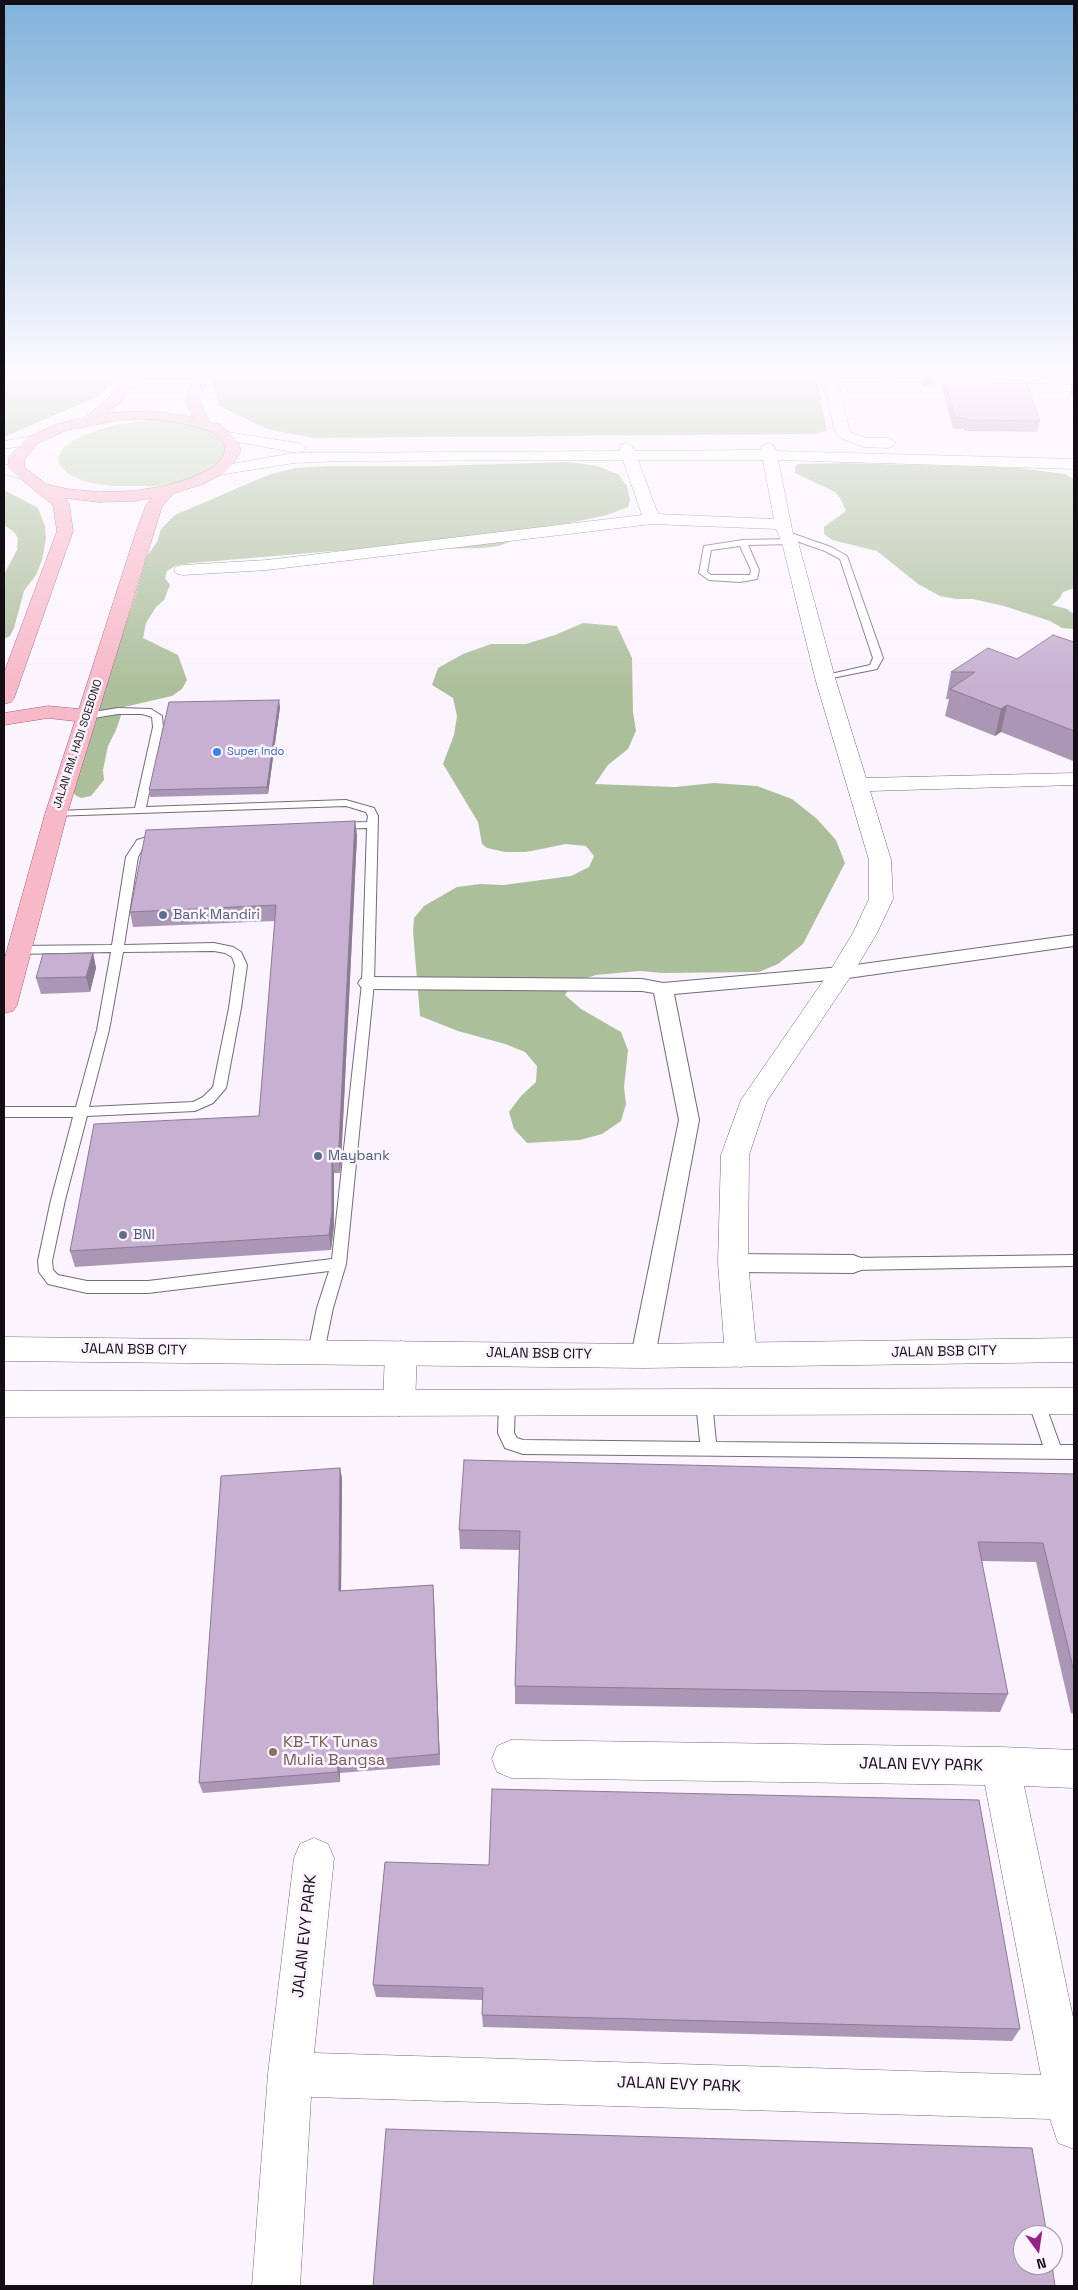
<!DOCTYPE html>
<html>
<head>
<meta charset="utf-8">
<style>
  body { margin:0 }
  #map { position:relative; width:1078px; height:2290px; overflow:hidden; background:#fbf4ff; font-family:"Space Grotesk",sans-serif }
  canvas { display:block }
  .frame { position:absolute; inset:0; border:5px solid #120e14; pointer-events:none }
  .north { position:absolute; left:1013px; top:2225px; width:50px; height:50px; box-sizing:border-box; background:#fbf4ff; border:1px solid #9e98a1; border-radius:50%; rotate:166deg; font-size:14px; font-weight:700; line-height:20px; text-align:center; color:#120e14 }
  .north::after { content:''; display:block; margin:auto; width:18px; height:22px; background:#942383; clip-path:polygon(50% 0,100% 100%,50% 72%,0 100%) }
</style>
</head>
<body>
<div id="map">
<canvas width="1078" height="2290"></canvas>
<div class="frame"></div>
<div class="north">N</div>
</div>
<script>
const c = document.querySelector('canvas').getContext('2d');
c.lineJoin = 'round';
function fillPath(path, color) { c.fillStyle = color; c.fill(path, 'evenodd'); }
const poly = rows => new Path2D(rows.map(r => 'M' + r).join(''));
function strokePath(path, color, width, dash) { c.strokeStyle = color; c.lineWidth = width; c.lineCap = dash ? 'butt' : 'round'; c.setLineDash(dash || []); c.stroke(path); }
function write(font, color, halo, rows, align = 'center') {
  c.font = font + ' "Space Grotesk",sans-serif'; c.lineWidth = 5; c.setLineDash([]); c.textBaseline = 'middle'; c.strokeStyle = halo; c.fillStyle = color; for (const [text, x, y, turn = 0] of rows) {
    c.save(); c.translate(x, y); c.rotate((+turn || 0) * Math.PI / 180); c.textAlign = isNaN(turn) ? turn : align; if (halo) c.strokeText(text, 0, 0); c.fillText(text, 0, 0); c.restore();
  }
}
const green = poly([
  [156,419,184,420,237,441,239,446,222,468,173,484,157,486,112,486,86,482,68,474,59,464,58,458,64,447,79,437,114,425]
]);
const forest = poly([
  [4,369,122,369,101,395,4,437],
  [221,369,815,369,827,431,816,434,313,438,267,429,219,406,212,382],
  [569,462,597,466,618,474,627,486,630,500,628,507,607,515,541,529,499,546,482,548,333,551,192,563,177,565,167,571,165,578,170,585,164,600,156,607,146,623,143,638,178,655,187,680,182,689,172,696,124,707,116,730,108,746,103,770,104,780,91,796,81,798,75,795,71,786,135,597,147,556,157,542,161,529,175,515,268,475,295,468,326,466,432,466],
  [847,463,1018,468,1065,474,1074,479,1074,588,1063,592,1059,599,1052,605,1067,609,1074,614,1074,629,1062,628,1050,621,1004,606,973,599,957,599,940,596,918,584,877,551,832,540,824,534,824,527,846,511,840,498,835,492,795,473,795,467,798,464],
  [4,490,38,508,45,526,46,539,42,560,36,575,24,591,14,628,10,636,4,639,4,574,17,550,18,538,14,532,4,525],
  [583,623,617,626,632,658,633,712,636,731,628,749,608,765,595,784,675,787,714,783,757,786,792,799,816,818,836,840,845,863,803,944,778,964,759,972,662,973,640,971,596,975,574,982,565,995,581,1009,621,1032,628,1050,624,1087,626,1104,621,1121,602,1134,580,1140,527,1143,514,1129,509,1112,521,1096,536,1082,537,1066,525,1052,505,1044,458,1031,420,1016,413,931,414,918,424,906,457,887,480,884,504,885,571,876,589,867,594,856,586,846,566,844,526,852,505,852,487,848,482,844,478,822,443,764,454,735,457,716,453,698,432,685,438,668,463,654,491,644,526,644,555,635]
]);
const service = poly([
  [782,532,788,532,831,547,847,556,883,658,877,669,822,680,822,676,870,665,873,658,840,559,825,551,782,536,782,532],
  [790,539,793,540,793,544,748,545,759,570,757,579,740,582,709,580,699,573,704,546,743,540,790,539],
  [740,546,751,570,750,575,711,575,707,572,711,550,740,546],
  [118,708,151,709,162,716,163,727,146,807,346,800,374,808,378,816,374,983,346,1264,333,1308,324,1352,322,1356,316,1358,310,1356,308,1352,317,1308,329,1271,148,1293,87,1293,48,1284,39,1272,38,1261,51,1200,73,1117,4,1117,4,1107,76,1107,97,1030,111,952,18,954,12,950,18,946,112,945,126,857,137,840,161,833,167,836,165,838,145,844,138,857,124,945,214,943,233,947,241,952,247,965,241,1008,226,1088,213,1103,195,1111,87,1116,65,1200,52,1261,53,1270,58,1275,87,1281,148,1281,332,1259,362,983,367,828,337,829,332,826,337,823,367,822,368,816,366,812,346,806,52,816,51,814,56,811,135,808,153,727,152,717,142,714,118,714,87,719,82,716,87,713,118,708],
  [214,951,225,953,232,957,235,965,229,1008,213,1087,203,1097,193,1102,89,1107,109,1030,123,952,214,951],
  [1074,1255,1074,1266,853,1270,848,1268,846,1264,848,1260,853,1258,1074,1255],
  [1036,1395,1042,1396,1044,1401,1060,1445,1074,1445,1074,1459,523,1454,505,1448,498,1433,499,1403,501,1398,507,1397,513,1398,515,1403,514,1433,517,1438,523,1440,700,1442,696,1402,698,1397,704,1396,710,1397,712,1402,716,1442,1043,1445,1028,1401,1030,1396,1036,1395]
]);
const pedestrian = poly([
  [1074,935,1074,946,841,979,674,994,699,1120,655,1356,652,1363,643,1366,634,1363,631,1356,679,1120,654,993,642,991,368,989,361,987,358,983,361,979,368,977,642,979,663,983,841,967,1074,935],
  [733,1254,853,1255,861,1258,864,1264,861,1270,853,1273,733,1272,725,1269,722,1263,725,1257,733,1254]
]);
const minor = poly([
  [819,369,833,369,835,373,1074,376,1074,384,838,381,850,432,866,438,888,438,893,440,896,443,893,446,888,448,864,447,840,438,834,429,823,377,819,369],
  [227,432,298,443,303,445,306,448,303,451,298,453,222,439,220,436,227,432],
  [33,436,40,440,38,443,4,449,4,441,33,436],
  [626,443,631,445,635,451,761,450,763,445,768,443,773,445,776,451,1074,459,1074,469,778,460,793,534,798,542,835,678,866,778,1074,773,1074,785,870,791,891,860,893,899,877,933,853,973,767,1101,749,1155,748,1263,757,1355,752,1364,741,1367,730,1364,725,1355,718,1263,721,1155,741,1100,830,971,853,933,869,899,869,860,815,678,782,542,776,529,652,524,267,570,183,575,177,574,174,570,177,566,183,565,267,560,642,515,623,460,343,461,294,463,219,475,214,473,211,470,214,467,294,453,619,451,621,445,626,443],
  [638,460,763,460,774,519,658,514,638,460],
  [4,464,28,471,30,474,28,477,22,479,4,474,4,464],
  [401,1341,412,1344,417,1353,415,1403,410,1412,399,1416,388,1412,383,1403,385,1353,390,1344,401,1341],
  [511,1740,1001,1747,1074,1750,1074,1788,1024,1786,1074,2022,1074,2149,1058,2143,1050,2119,311,2097,300,2286,252,2286,268,2074,294,1858,300,1844,314,1838,328,1844,334,1858,314,2053,1041,2075,985,1785,511,1778,497,1772,492,1759,497,1746,511,1740]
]);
const tertiary = poly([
  [4,1337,643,1344,1074,1338,1074,1362,643,1368,4,1361,4,1337],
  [1074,1388,1074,1414,4,1417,4,1391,1074,1388]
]);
const primary = poly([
  [130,369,144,369,119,404,107,413,151,411,193,417,185,399,199,369,213,369,199,399,210,422,221,425,236,439,241,450,235,461,224,473,203,484,174,493,162,506,67,814,17,1005,13,1011,4,1013,4,961,45,814,75,721,48,718,4,725,4,713,48,706,79,709,135,535,146,505,152,498,134,501,99,502,65,498,69,503,73,531,14,698,11,702,4,704,4,673,57,531,53,505,11,471,8,468,9,457,28,437,57,424,85,417,109,398,130,369],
  [151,419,178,422,211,431,224,443,225,450,223,457,214,467,191,478,165,486,134,491,99,492,67,489,46,484,24,467,25,458,38,443,67,430,120,420,151,419]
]);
const wall = poly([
  [919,369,995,369,978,373,920,372],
  [924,372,935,384,923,387,923,384],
  [944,377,1040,421,1037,432,964,431,964,429,953,429,942,388],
  [1073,382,1074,382,1074,402,1070,392],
  [1074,642,1074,760,1073,761,1001,732,995,736,945,716,949,699,946,699,951,672,1017,659],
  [280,707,268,794,150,797,149,790],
  [355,821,357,836,341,1162,340,1173,334,1173,334,1226,331,1250,75,1267,70,1251,259,1116,275,921,133,927,130,912],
  [93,953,96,968,90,992,41,994,36,978],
  [340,1468,342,1479,341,1591,433,1585,440,1765,340,1773,340,1782,203,1793,199,1783],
  [1074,1474,1074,1714,1071,1713,1036,1562,981,1561,1008,1694,1000,1712,515,1704,515,1686,519,1550,460,1549,459,1530],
  [385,1862,1020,2029,1012,2041,483,2027,482,2015,483,2000,376,1997,373,1985]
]);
const shadedWall = poly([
  [979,369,995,369,978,373],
  [937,373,935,384,923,387,925,376],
  [279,700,280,707,268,794,267,787],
  [1007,705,1001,732,995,736,1001,709],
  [355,821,357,836,341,1162,340,1173,338,1157],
  [93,953,96,968,90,992,86,977],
  [332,1157,334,1173,334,1226,331,1250,329,1235],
  [340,1468,342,1479,341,1602,339,1591],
  [433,1585,434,1596,440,1765,439,1754],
  [338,1763,340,1773,340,1782,338,1772]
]);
const building = poly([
  [924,372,937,373,925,376,924,372],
  [944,377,1026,380,1040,421,966,420,966,418,955,417,944,377],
  [1053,635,1074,642,1074,731,1007,705,1001,709,950,689,975,672,951,672,988,648,1017,659,1053,635],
  [279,700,267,787,149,790,169,702,279,700],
  [355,821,339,1146,338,1157,332,1157,332,1210,329,1235,70,1251,94,1124,259,1116,276,905,130,912,146,830,355,821],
  [93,953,86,977,36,978,43,954,93,953],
  [464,1460,1074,1474,1074,1672,1043,1543,978,1542,1008,1694,515,1686,520,1531,459,1530,464,1460],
  [340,1468,339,1591,433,1585,439,1754,338,1763,338,1772,199,1783,221,1476,340,1468],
  [492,1789,979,1800,1020,2029,482,2015,483,1988,373,1985,385,1862,489,1865,492,1789],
  [386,2129,1032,2148,1047,2235,1023,2235,1023,2265,1052,2265,1055,2286,373,2286,386,2129]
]);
const markers = [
  [217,752,5,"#3f7fe0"],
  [163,915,5,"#5c6f8a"],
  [318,1156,5,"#5c6f8a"],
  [123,1235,5,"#5c6f8a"],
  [273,1752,5,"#8d6e63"]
];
const farStreetnames = [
  ["JALAN RM. HADI SOEBONO",78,744,-72]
];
const farShopnames = [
  ["Super Indo",227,752]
];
const serviceNames = [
  ["Bank Mandiri",173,915],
  ["Maybank",328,1156],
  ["BNI",133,1235]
];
const streetNames = [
  ["JALAN BSB CITY",134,1350,1],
  ["JALAN BSB CITY",944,1352,-1],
  ["JALAN BSB CITY",539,1354,1]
];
const nearEducationnames = [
  ["KB-TK Tunas",283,1743],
  ["Mulia Bangsa",283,1761]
];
const nearStreetnames = [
  ["JALAN EVY PARK",921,1765,1],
  ["JALAN EVY PARK",305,1936,-84],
  ["JALAN EVY PARK",679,2085,2]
];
fillPath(green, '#c1d4b0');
fillPath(forest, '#acbf9b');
strokePath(service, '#746a79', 2);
strokePath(pedestrian, '#746a79', 2);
strokePath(minor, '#746a79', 1);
strokePath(tertiary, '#746a79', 1);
strokePath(primary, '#a35e71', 1);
fillPath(service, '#fff');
fillPath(pedestrian, '#fff');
fillPath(minor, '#fff');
fillPath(tertiary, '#fff');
fillPath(primary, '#f7b8c8');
fillPath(wall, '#ab97b5');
fillPath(shadedWall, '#8b7b93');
fillPath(building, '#c7b0d2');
strokePath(building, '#8b7b93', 1);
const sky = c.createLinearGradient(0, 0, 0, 689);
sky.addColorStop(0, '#80b2da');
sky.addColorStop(0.54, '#fdfaff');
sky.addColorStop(1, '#fdfaff00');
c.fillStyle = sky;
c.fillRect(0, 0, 1078, 689);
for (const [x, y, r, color] of markers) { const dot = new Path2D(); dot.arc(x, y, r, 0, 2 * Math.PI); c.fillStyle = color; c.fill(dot); strokePath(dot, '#fbf4ff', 2); }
write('11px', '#120e14', '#fbf4ff', farStreetnames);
write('11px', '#366cbe', '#fbf4ff', farShopnames, 'left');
write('14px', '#4e5e75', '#fbf4ff', serviceNames, 'left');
write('14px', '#120e14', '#fbf4ff', streetNames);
write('16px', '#785e54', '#fbf4ff', nearEducationnames, 'left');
write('16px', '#120e14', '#fbf4ff', nearStreetnames);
</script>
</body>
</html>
